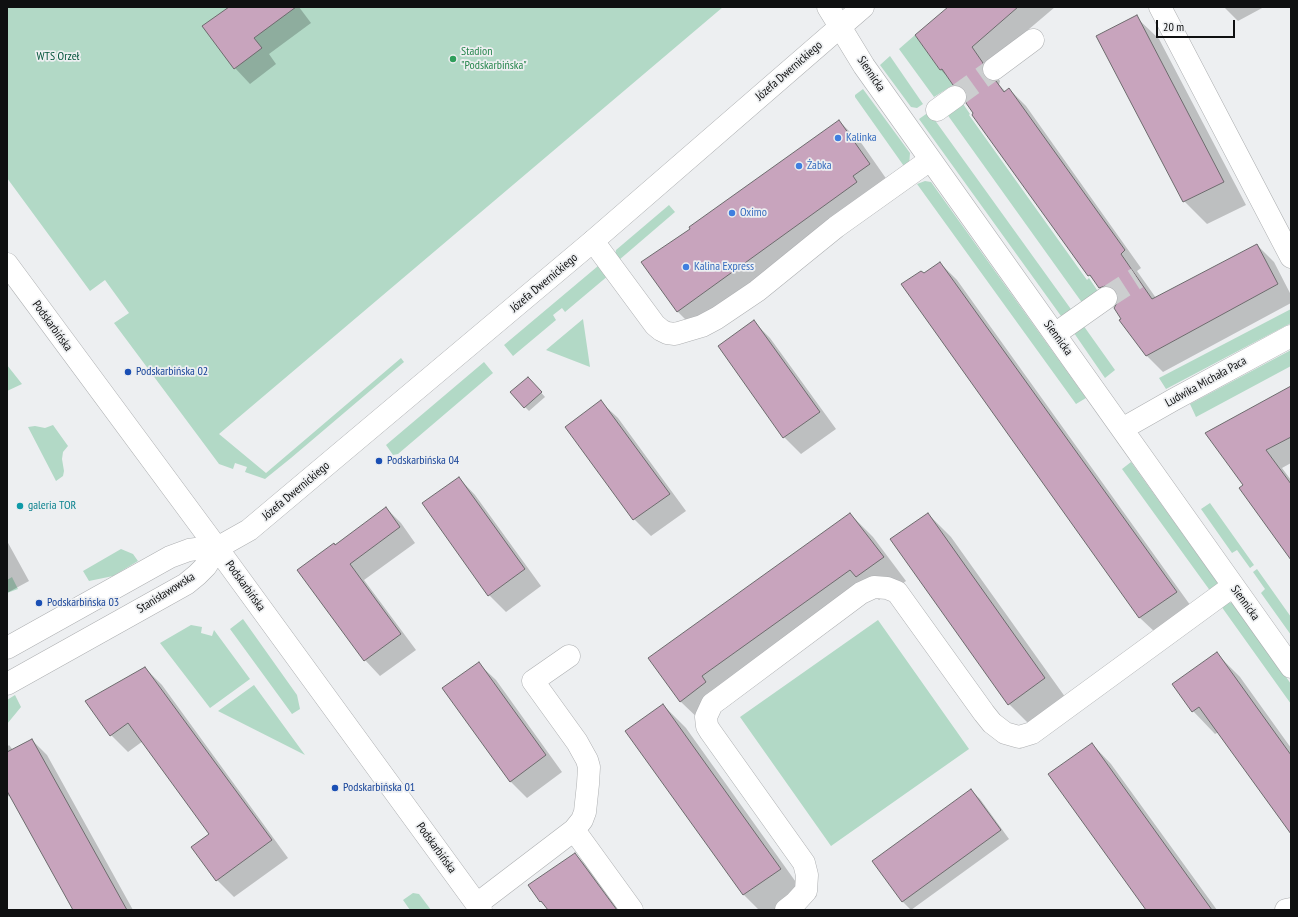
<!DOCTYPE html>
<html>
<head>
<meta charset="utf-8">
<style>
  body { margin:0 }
  #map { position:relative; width:1298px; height:917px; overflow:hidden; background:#edeff1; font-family:"PT Sans Narrow",sans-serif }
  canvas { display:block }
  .frame { position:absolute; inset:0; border:8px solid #0f1011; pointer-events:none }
  .scale { position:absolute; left:1156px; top:20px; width:79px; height:18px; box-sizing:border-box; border:2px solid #0f1011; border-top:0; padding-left:5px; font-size:12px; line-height:14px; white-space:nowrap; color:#0f1011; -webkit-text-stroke:3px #edeff1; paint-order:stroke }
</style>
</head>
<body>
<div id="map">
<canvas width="1298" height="917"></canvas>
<div class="frame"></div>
<div class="scale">20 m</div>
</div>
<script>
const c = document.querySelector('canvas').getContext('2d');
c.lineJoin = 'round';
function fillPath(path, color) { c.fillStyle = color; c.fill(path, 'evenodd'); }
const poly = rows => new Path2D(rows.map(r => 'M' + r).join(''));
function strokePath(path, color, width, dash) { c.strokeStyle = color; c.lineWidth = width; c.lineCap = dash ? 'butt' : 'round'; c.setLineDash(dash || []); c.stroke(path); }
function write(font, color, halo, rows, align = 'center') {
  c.font = font + ' "PT Sans Narrow",sans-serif'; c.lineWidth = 3.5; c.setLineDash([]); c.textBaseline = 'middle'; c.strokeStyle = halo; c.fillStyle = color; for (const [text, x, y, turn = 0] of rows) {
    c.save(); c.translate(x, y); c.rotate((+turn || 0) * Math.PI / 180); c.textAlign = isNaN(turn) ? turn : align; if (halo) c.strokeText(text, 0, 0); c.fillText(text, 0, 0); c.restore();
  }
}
const green = poly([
  [7,7,723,7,219,434,266,473,401,358,404,362,291,458,265,479,245,472,247,467,235,463,233,469,219,464,114,323,129,313,105,280,90,291,7,178],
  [915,35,940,70,942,69,953,85,934,97,899,49],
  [890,56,923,104,917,108,911,107,880,65],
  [863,89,910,153,909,166,906,169,855,97,855,95],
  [959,98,970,114,969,115,1087,280,1089,278,1099,293,1083,304,944,110],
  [929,112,1073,312,1061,316,919,119],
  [925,181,931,182,1086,398,1076,404,917,184],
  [669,205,675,212,619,260,615,255,616,250],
  [602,265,609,275,565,312,562,308,553,315,556,320,513,356,504,345,598,266],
  [1291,309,1291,323,1166,389,1159,378],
  [583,319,590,367,546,350],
  [1083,325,1115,370,1105,378,1074,333],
  [1291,350,1291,366,1196,417,1190,404],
  [484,362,493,373,398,454,393,455,386,445],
  [7,365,22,384,7,391],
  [53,425,68,446,63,452,62,459,64,471,63,476,56,481,28,427,35,426,45,428],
  [1131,462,1220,586,1211,592,1122,469],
  [1210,503,1254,565,1250,568,1237,550,1232,553,1201,509],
  [121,549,133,554,138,561,113,576,89,581,83,571],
  [1257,569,1291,617,1291,635,1261,593,1265,589,1253,572],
  [12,577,18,589,7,593,7,580],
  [1229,602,1234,604,1291,684,1291,704,1221,606],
  [243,619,297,695,300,709,292,714,230,629],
  [878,620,969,749,831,846,740,717],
  [191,625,202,627,201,633,212,636,214,630,250,679,210,708,160,643],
  [254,685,305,755,218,711],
  [15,695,21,707,7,724,7,700],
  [413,893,419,894,431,910,410,910,403,900]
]);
const shadow = poly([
  [230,7,299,7,311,23,269,54,276,64,250,84,235,68],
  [949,7,1055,7,988,64,1000,81,999,85,1006,92,1009,89,1026,106,1141,268,1137,271,1156,298,1257,245,1274,262,1291,295,1291,303,1163,372,1146,355,1123,319,1117,305,1089,275,975,114,968,98,941,70,916,35],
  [1224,7,1264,7,1238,21],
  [1136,17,1159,39,1246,205,1207,224,1184,201],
  [839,121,862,144,892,187,700,334,677,311,692,229],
  [940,263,957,280,1193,609,1157,634,1140,618,902,285,924,274],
  [753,321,770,338,836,429,801,454,784,437,719,347],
  [532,382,545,397,529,411,525,407],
  [1291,388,1291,463,1282,468,1291,480,1291,558,1244,485],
  [601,402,618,418,686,511,651,536,634,519],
  [459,478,475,495,541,586,506,612,489,595,423,503],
  [386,508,401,523,415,543,364,580,416,650,380,676,365,660,336,546],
  [850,514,873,537,906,581,879,600,872,593,724,699,728,706,704,724,681,702,649,658],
  [928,514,951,537,1068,701,1032,727,1009,704],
  [7,541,29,581,7,593],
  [1217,654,1240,677,1291,748,1291,833,1219,732,1215,734,1193,711],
  [479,664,496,680,562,772,527,798,510,781],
  [145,668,162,685,288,858,234,897,217,880,210,834,143,741,128,752,111,735,86,701],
  [663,705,686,728,803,892,778,910,759,910,744,895,627,731],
  [32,740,47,755,133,910,74,910,10,795,7,797,7,747,9,745,13,750],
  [1092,744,1111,764,1217,910,1147,910],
  [971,790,980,799,1009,839,911,910,903,902,873,861],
  [575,854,592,871,620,910,549,910,540,901]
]);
const building = poly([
  [229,7,296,7,254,38,262,48,234,69,202,26,229,7],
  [948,7,1018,7,972,47,983,63,982,70,984,76,989,81,996,81,1004,92,1009,88,1125,250,1121,254,1152,299,1257,244,1278,284,1146,356,1119,320,1121,319,1114,308,1117,303,1118,297,1116,290,1111,287,1105,286,1099,288,1090,275,1088,276,972,115,973,113,966,103,967,96,965,90,960,85,953,85,942,69,940,70,915,35,948,7],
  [1137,15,1224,182,1183,202,1096,36,1137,15],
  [839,120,870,164,853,176,857,182,677,312,641,262,690,229,689,227,839,120],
  [940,262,1177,592,1139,618,901,284,921,271,924,273,940,262],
  [754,320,820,412,783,438,718,346,754,320],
  [528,377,542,392,524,408,510,392,528,377],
  [1291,386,1291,437,1266,450,1291,484,1291,560,1239,488,1243,485,1205,433,1291,386],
  [601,400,670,494,633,520,565,427,601,400],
  [459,477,525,569,488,596,422,503,459,477],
  [386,507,400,527,350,564,401,634,364,661,297,570,334,543,335,545,386,507],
  [850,513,884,557,856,577,850,570,702,676,706,682,680,702,648,658,850,513],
  [928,513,1045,678,1008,705,890,539,928,513],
  [1217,652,1291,755,1291,834,1199,707,1192,712,1172,684,1217,652],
  [479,662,546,755,510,782,442,688,479,662],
  [145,667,272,840,216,881,191,847,209,834,128,723,110,736,85,701,145,667],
  [663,704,781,869,743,895,625,731,663,704],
  [32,739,127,910,73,910,7,791,7,752,32,739],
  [1092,743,1212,910,1146,910,1048,774,1092,743],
  [971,789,1001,830,902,902,872,861,971,789],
  [575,853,617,910,548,910,541,901,540,902,528,885,575,853]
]);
const minorTunnel = poly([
  [955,97,994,69],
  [1106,298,1137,278]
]);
const minor = poly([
  [828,7,864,66,1291,667],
  [1160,7,1291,257],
  [994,69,1033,40],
  [937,110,955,97],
  [593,241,655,325,661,330,667,333,675,334,702,326,717,318,757,291,836,227,930,160],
  [7,264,217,548],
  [1055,334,1106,298],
  [1122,429,1173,400,1291,336],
  [574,830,632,910],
  [477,904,574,830,582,820,585,812,588,784,589,767,587,760,577,742,533,681,569,656],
  [786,910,795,903,806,891,807,875,804,863,710,731,707,726,706,717,712,704,719,699,861,593,874,587,887,588,897,592,984,713,992,723,1005,733,1019,737,1032,733,1233,586],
  [1286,910,1291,909]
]);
const tertiary = poly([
  [217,548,481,910],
  [7,648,170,557,189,550,203,548,217,548,249,530,593,241,863,7],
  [7,684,186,584,197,575,206,566,217,548]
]);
const markers = [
  [453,59,4,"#2e9e5b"],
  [838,138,4,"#3f7fe0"],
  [799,166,4,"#3f7fe0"],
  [732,213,4,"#3f7fe0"],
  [686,267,4,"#3f7fe0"],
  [128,372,4,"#1a4fb4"],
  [379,461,4,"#1a4fb4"],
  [20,506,4,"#0f9aa8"],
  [39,603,4,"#1a4fb4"],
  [335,788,4,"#1a4fb4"]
];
const leisureNames = [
  ["Stadion",461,52],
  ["\"Podskarbińska\"",461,66]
];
const parkNames = [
  ["WTS Orzeł",58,57]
];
const streetNames = [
  ["Józefa Dwernickiego",789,71,-41],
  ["Siennicka",871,74,56],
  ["Józefa Dwernickiego",544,283,-40],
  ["Podskarbińska",52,326,54],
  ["Siennicka",1058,338,54],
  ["Ludwika Michała Paca",1206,382,-29],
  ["Józefa Dwernickiego",296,491,-40],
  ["Podskarbińska",245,586,54],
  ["Stanisławowska",166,593,-32],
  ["Siennicka",1245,603,54],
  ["Podskarbińska",436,848,54]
];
const shopNames = [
  ["Kalinka",846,138],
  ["Żabka",807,166],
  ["Oximo",740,213],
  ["Kalina Express",694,267]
];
const transitNames = [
  ["Podskarbińska 02",136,372],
  ["Podskarbińska 04",387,461],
  ["Podskarbińska 03",47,603],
  ["Podskarbińska 01",343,788]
];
const cultureNames = [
  ["galeria TOR",28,506]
];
fillPath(green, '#b2d9c6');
fillPath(shadow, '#0003');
fillPath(building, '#c8a4bd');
strokePath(building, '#6d6b6d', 1);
strokePath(minorTunnel, '#cccecf', 22, [22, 11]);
strokePath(minor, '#adafb1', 23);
strokePath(tertiary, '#adafb1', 23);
strokePath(minor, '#fff', 22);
strokePath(tertiary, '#fff', 22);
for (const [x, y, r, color] of markers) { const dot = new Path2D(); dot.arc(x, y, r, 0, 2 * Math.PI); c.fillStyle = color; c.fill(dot); strokePath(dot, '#edeff1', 1.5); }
write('12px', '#27864d', '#edeff1', leisureNames, 'left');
write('12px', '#005339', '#edeff1', parkNames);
write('12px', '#0f1011', '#edeff1', streetNames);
write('12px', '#366cbe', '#edeff1', shopNames, 'left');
write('12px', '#164399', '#edeff1', transitNames, 'left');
write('12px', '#0d838f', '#edeff1', cultureNames, 'left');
</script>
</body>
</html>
